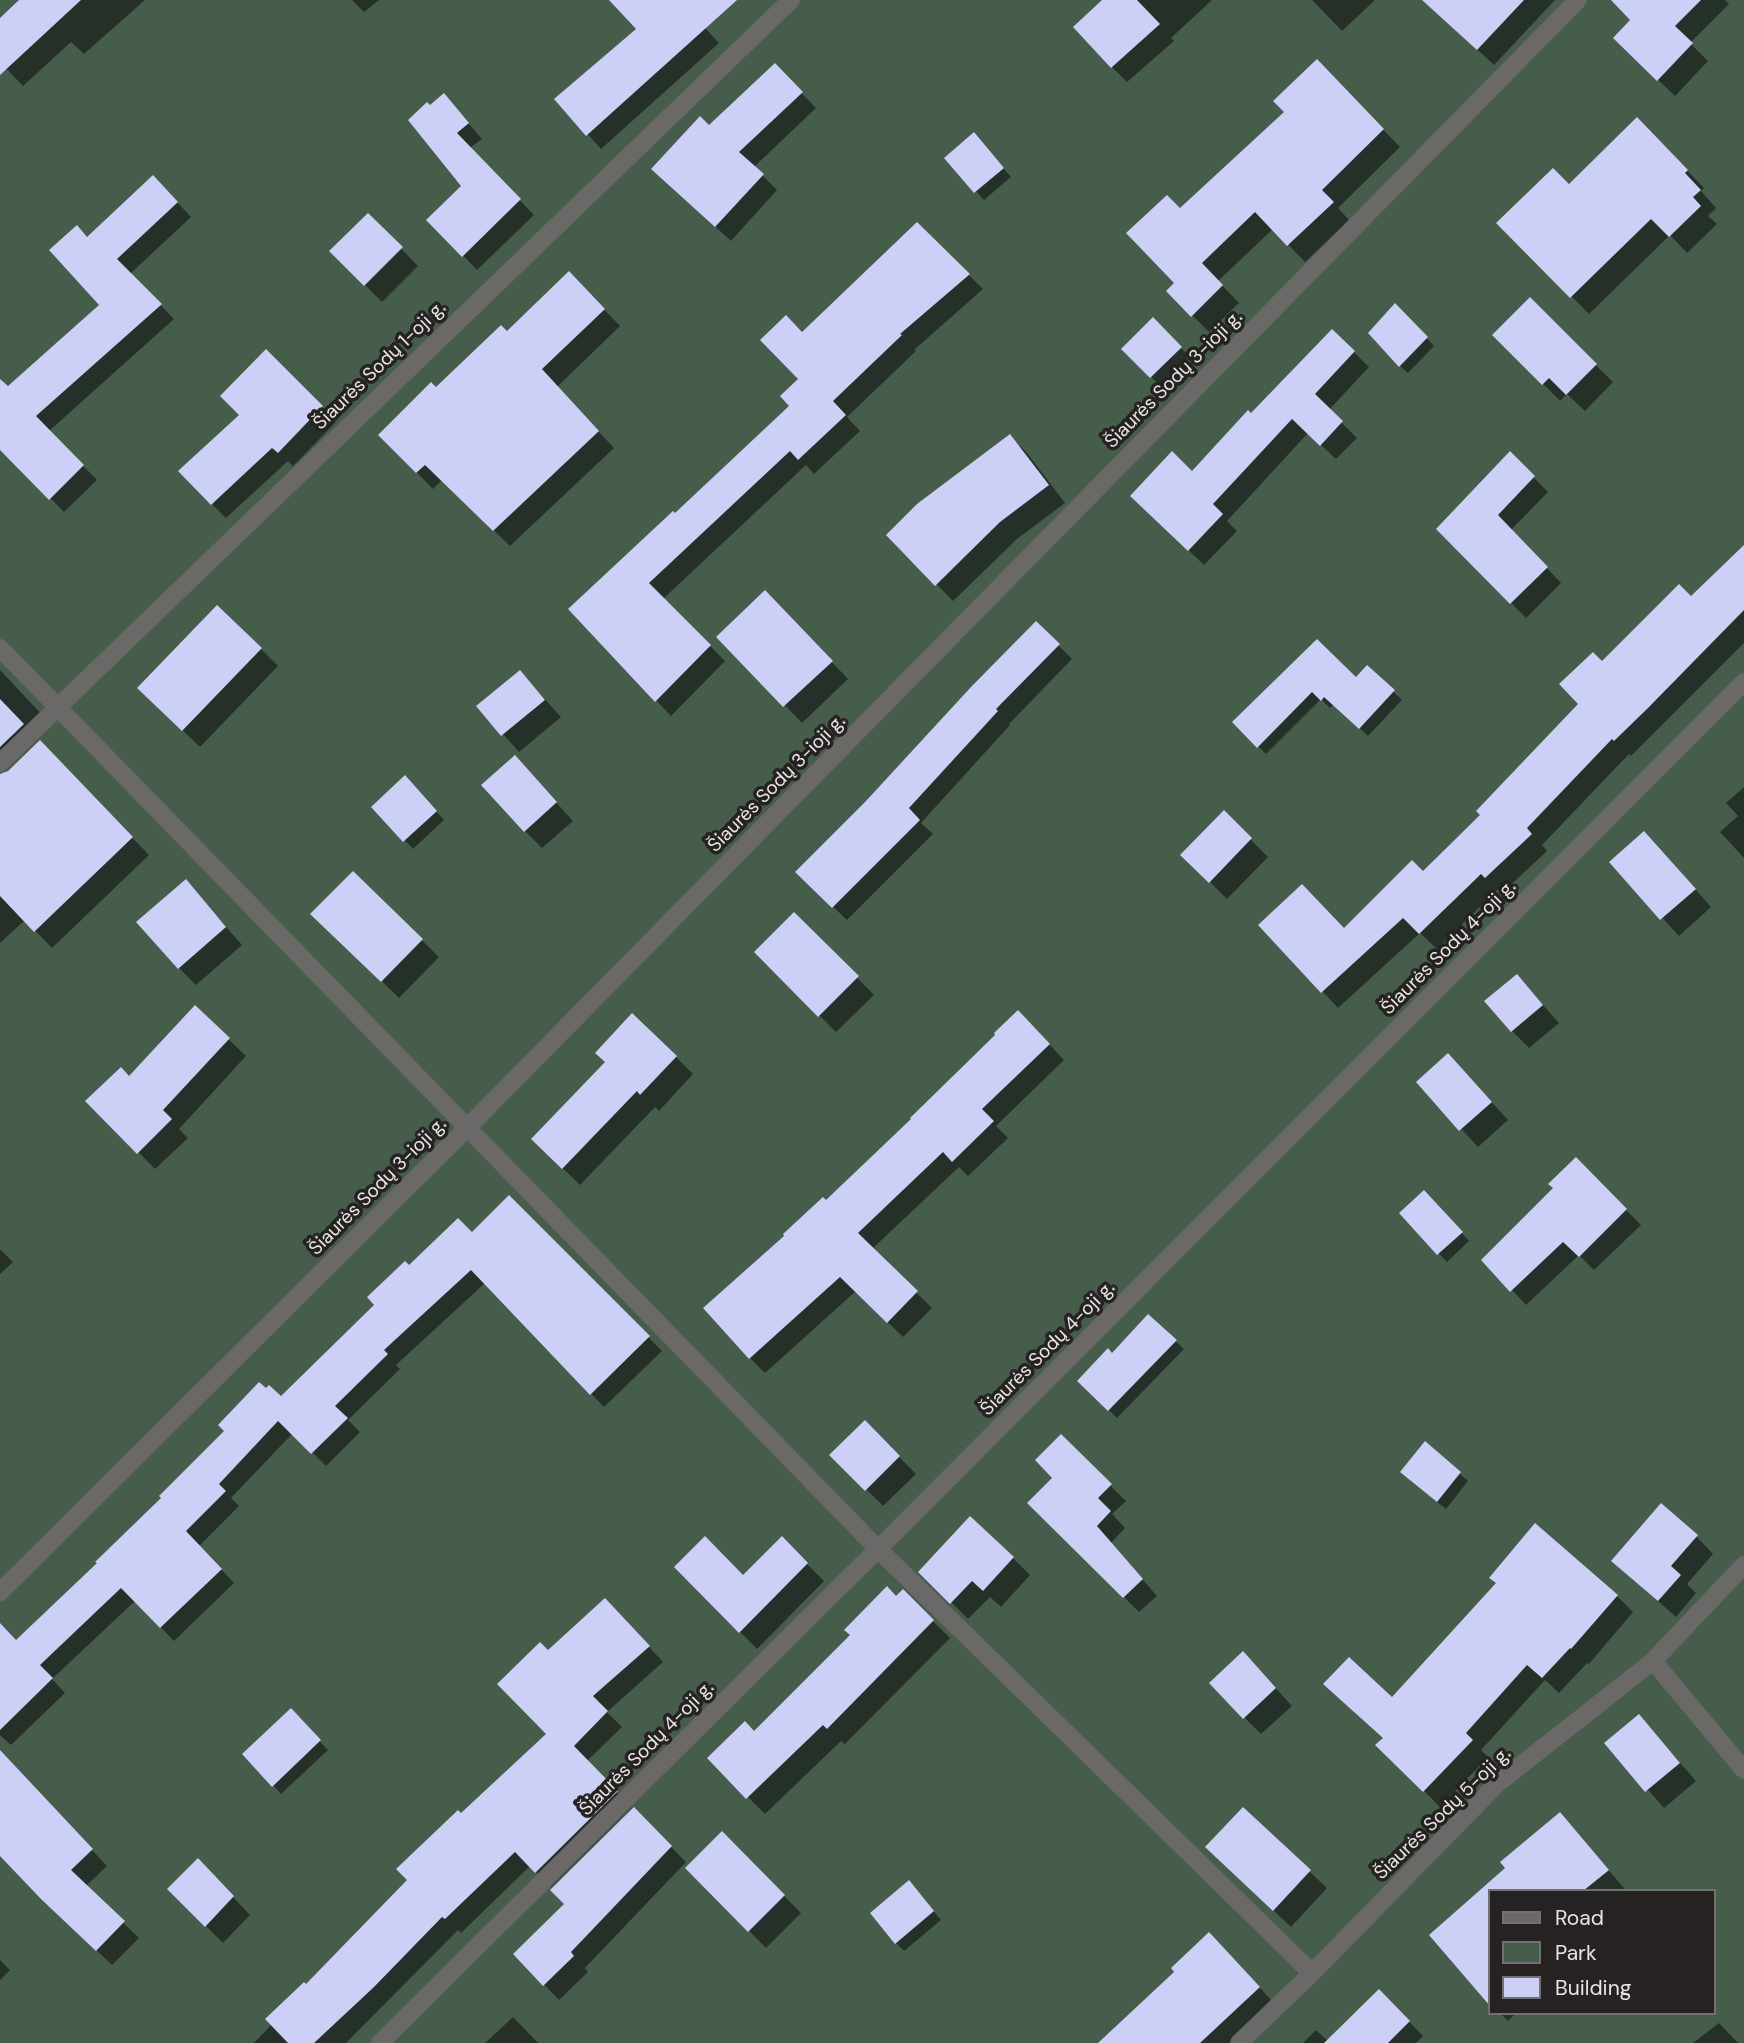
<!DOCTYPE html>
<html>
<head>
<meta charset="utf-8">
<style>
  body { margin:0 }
  #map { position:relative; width:1744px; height:2043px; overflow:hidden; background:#302c2b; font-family:"DM Sans",sans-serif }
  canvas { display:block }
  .legend { position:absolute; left:1488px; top:1889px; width:228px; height:126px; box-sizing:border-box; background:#262221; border:2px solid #74706f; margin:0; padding:9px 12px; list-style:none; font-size:21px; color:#e8e6e5 }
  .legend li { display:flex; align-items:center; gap:14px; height:35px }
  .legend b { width:35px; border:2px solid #74706f }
</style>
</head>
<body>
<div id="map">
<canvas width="1744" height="2043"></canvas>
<ul class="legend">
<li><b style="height:9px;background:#6b6968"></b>Road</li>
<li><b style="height:19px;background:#475d4c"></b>Park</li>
<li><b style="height:19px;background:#cccff6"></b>Building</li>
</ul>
</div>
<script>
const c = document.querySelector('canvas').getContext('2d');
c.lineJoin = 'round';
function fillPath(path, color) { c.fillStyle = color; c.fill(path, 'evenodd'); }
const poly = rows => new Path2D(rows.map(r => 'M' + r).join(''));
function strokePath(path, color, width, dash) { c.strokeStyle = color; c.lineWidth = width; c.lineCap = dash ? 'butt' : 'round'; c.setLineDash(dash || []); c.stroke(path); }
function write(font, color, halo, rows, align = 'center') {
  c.font = font + ' "DM Sans",sans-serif'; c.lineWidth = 7; c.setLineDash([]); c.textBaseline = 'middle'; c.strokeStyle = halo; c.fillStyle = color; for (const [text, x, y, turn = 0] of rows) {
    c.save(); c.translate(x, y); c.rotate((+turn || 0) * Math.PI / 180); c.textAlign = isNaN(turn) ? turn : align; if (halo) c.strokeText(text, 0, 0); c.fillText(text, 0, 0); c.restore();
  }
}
const green = poly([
  [0,0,1744,0,1744,2043,0,2043],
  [1490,1891,1714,1891,1714,2013,1490,2013]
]);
const shadow = poly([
  [21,0,145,0,84,54,71,42,23,86,0,62,0,20],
  [352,0,379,0,364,12],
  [616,0,679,0,719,43,601,149,557,100,639,29],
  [1105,0,1212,0,1171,38,1174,41,1127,82,1112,67],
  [1312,0,1375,0,1342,31],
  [1449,0,1555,0,1494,65,1454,28],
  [1613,0,1725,0,1729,4,1690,43,1708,61,1675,96,1631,54,1633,20],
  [775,66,816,108,754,167,777,190,731,241,669,184,709,128],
  [1334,78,1400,147,1338,208,1349,220,1305,262,1273,229,1218,281,1239,303,1209,332,1168,291,1177,283,1181,211],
  [444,95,482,139,470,148,534,215,477,270,429,220,464,186,430,107],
  [1654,136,1704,188,1701,191,1716,208,1708,216,1717,224,1687,253,1670,235,1589,314,1499,223],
  [982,143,1011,177,984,200,946,158],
  [167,191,191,217,130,274,174,319,49,431,97,480,64,512,0,447,0,396,101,305,88,238],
  [368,215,418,266,382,302,331,251],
  [917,224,983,289,914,350,916,351,847,417,860,431,814,474,806,465,663,599,725,661,671,716,570,609,675,516,792,406,800,379,802,334],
  [569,273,620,326,557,387,614,448,510,546,442,480,433,489,380,435,507,334],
  [1530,300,1613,382,1585,411,1567,394,1560,401,1495,335],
  [1395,305,1434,346,1408,373,1400,366],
  [1153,320,1189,356,1159,385,1124,349],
  [266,351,336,422,293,466,288,461,226,518,212,504,241,415],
  [1354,352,1369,367,1329,410,1357,438,1336,459,1308,433,1227,521,1237,531,1204,565,1147,511,1192,473,1251,415],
  [1010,436,1027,453,1065,503,1017,539,953,601,888,535],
  [1510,454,1548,492,1511,530,1561,583,1526,618,1438,529],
  [1744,548,1744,643,1631,756,1629,754,1542,845,1547,851,1502,893,1498,889,1437,949,1420,933,1338,1008,1322,991,1344,930,1423,874,1482,815,1581,704,1602,663,1691,599],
  [782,610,848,679,802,723,719,637],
  [1036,623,1072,659,1009,724,1010,725,921,823,933,834,847,920,797,872,867,802],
  [1317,641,1356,680,1367,667,1402,700,1368,736,1334,704,1330,708,1321,699,1266,754,1234,722],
  [261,649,278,666,200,747,156,705],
  [0,670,45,718,0,760],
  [520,672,561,717,519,752,478,706],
  [515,757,573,821,542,848,525,831],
  [57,760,149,855,52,948,25,920,0,943,0,845],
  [413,786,444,820,413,849,373,807],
  [1744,787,1744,858,1720,832,1738,816,1726,803],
  [1224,813,1268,857,1227,899,1183,855],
  [1661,850,1711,907,1679,936,1611,862],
  [353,873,439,957,399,998,313,914],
  [186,882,242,945,196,985,179,968],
  [794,914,874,995,836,1032,756,952],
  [1517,976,1559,1023,1529,1048,1512,1031],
  [195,1007,246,1056,179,1129,188,1138,155,1169,88,1101,130,1078],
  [1033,1027,1064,1060,996,1126,1008,1138,968,1176,959,1167,872,1249,932,1308,903,1337,856,1291,765,1373,750,1358,826,1202],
  [676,1057,693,1074,659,1111,655,1107,580,1185,533,1139],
  [1465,1073,1508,1120,1478,1147,1418,1082],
  [1576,1160,1641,1225,1594,1270,1579,1255,1526,1305,1512,1290],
  [509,1198,662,1351,604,1407,485,1283,396,1365,400,1369,348,1420,360,1432,326,1466,293,1433,231,1498,239,1506,199,1546,234,1583,174,1641,135,1601,52,1679,65,1693,11,1745,0,1735,0,1650,16,1642,281,1399,377,1305,409,1268,472,1234],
  [1432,1200,1469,1241,1447,1262,1401,1213],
  [0,1249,13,1262,0,1274],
  [1148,1316,1184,1349,1117,1418,1079,1381,1112,1355],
  [865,1422,916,1474,883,1506,832,1455],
  [1061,1437,1126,1501,1112,1514,1125,1528,1111,1543,1157,1596,1139,1612,1030,1503,1055,1478],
  [1425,1444,1468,1481,1446,1509,1410,1480],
  [1697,1537,1713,1554,1687,1584,1696,1593,1676,1617,1613,1561],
  [782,1539,824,1581,757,1649,676,1567,743,1577],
  [1013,1558,1030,1575,1001,1607,990,1597,968,1619,921,1572],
  [1498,1584,1617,1596,1633,1612,1589,1664,1587,1663,1559,1693,1545,1680,1481,1750,1488,1757,1440,1807,1378,1745,1384,1739,1393,1700],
  [903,1592,950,1638,845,1744,841,1741,765,1814,709,1758,754,1734],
  [620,1615,663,1662,607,1712,622,1727,587,1761,631,1807,551,1887,530,1866,461,1933,458,1930,346,2043,254,2043,409,1880,461,1815,549,1734,548,1653],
  [1260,1671,1292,1706,1261,1734,1244,1717],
  [291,1711,328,1750,281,1794,245,1754],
  [1639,1716,1696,1781,1664,1808,1607,1743],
  [46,1801,107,1866,86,1886,139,1938,112,1965,58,1914,0,1854,0,1814],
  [1243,1809,1327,1888,1291,1927,1224,1864],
  [634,1810,686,1862,585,1968,588,1972,559,2000,515,1954,566,1904],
  [1560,1814,1624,1888,1621,1891,1490,1891,1490,2003,1431,1935,1507,1869],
  [722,1834,801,1913,766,1948,687,1868],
  [215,1878,250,1915,223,1943,169,1889],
  [917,1891,941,1920,904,1951,896,1943],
  [1226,1952,1276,2005,1235,2043,1100,2043],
  [0,1960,10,1970,0,1980],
  [1379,1991,1423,2036,1416,2043,1303,2043,1316,2030,1328,2041],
  [1500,2013,1516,2013,1508,2021],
  [513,2017,538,2043,485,2043],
  [1719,2023,1738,2043,1693,2043]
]);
const building = poly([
  [19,0,81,0,0,75,0,18],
  [609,0,737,0,586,136,554,99,636,29],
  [1102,0,1137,0,1160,24,1111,68,1073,27],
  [1422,0,1524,0,1477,50],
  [1611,0,1701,0,1675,26,1693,43,1657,81,1613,38,1630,20],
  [1317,59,1384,129,1322,190,1334,202,1287,246,1255,212,1202,263,1223,285,1191,317,1166,291,1174,283,1126,233,1167,195,1180,208,1284,112,1273,101],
  [775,63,803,92,739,152,764,174,715,227,651,169,700,116,709,125],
  [444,93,469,123,457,133,521,199,462,257,426,220,461,186,408,120,427,102,430,105],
  [1637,117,1688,170,1685,173,1701,190,1693,197,1701,206,1669,237,1651,219,1570,298,1496,223,1553,168,1569,184],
  [974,132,1004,168,974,193,944,158],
  [153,175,178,202,117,259,162,304,36,416,84,465,49,500,0,450,0,379,8,386,99,305,49,250,77,225,87,237],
  [368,213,403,247,364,286,329,251],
  [917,222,970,274,900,334,902,335,833,401,846,415,798,460,790,451,649,583,711,645,655,702,568,609,673,511,675,513,789,406,780,396,798,379,760,340,786,315,802,332],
  [569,271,605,309,542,369,599,431,493,531,425,465,416,473,378,435,431,382,436,387,501,325,507,331],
  [1530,297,1597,364,1566,395,1549,378,1542,385,1492,335],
  [1395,303,1428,337,1399,367,1368,333],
  [1153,317,1182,347,1150,378,1121,349],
  [1332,329,1355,351,1315,394,1343,421,1320,446,1292,419,1213,504,1223,514,1188,551,1130,496,1172,451,1192,471,1248,410,1251,413],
  [266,349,323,406,278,453,272,448,211,505,178,471,239,415,220,396],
  [1010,434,1049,485,1000,522,935,586,886,535,917,504],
  [1510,451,1535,476,1498,515,1548,567,1510,604,1436,529],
  [1744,545,1744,610,1648,708,1614,741,1612,739,1527,828,1532,834,1485,878,1481,874,1419,934,1403,918,1321,993,1258,925,1302,884,1344,928,1412,860,1423,871,1480,815,1476,811,1578,704,1559,684,1593,652,1602,661,1679,584,1691,596],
  [765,590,833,661,783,707,716,637],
  [217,605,262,648,182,731,137,688],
  [1036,621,1060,644,996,709,998,711,909,808,920,820,832,908,795,872,866,801,971,687],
  [1317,639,1356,677,1367,665,1395,690,1359,729,1324,697,1321,701,1312,692,1257,748,1232,722],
  [520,670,545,700,501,736,476,706],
  [0,699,24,724,0,747],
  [40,740,133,837,34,932,0,896,0,774,8,771],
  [515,755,557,802,524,832,481,785],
  [405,775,437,811,403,842,371,807],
  [1224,810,1252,838,1209,883,1180,855],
  [1644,831,1696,889,1660,920,1609,862],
  [353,871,423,939,381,982,310,914],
  [186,879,226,927,178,969,136,922],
  [794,912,859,976,818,1017,754,952],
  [1517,974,1543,1005,1511,1032,1484,1001],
  [195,1005,230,1038,163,1110,172,1119,137,1154,85,1101,121,1067,129,1076],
  [1018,1010,1050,1044,982,1109,994,1121,952,1162,943,1152,858,1233,918,1291,887,1323,840,1277,749,1359,703,1308,784,1236,783,1234,823,1197,826,1200,911,1119,910,1118,995,1035,994,1033],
  [632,1013,677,1056,640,1095,637,1091,562,1169,531,1139,605,1062,595,1053],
  [1448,1053,1492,1102,1459,1131,1416,1082],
  [1576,1157,1627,1209,1579,1257,1563,1242,1510,1292,1481,1260,1553,1188,1548,1184],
  [1424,1190,1463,1232,1437,1255,1399,1213],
  [509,1195,650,1336,590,1395,471,1270,384,1350,388,1354,335,1406,348,1418,311,1454,278,1421,219,1484,226,1491,186,1531,222,1569,160,1628,121,1588,40,1665,53,1678,0,1730,0,1623,16,1640,97,1563,95,1562,161,1498,159,1496,224,1431,218,1425,259,1382,266,1388,269,1385,281,1396,374,1305,367,1297,405,1261,409,1265,458,1218,472,1232],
  [1148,1314,1177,1340,1108,1411,1077,1381,1108,1348,1112,1353],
  [865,1420,900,1456,865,1491,829,1455],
  [1061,1434,1112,1484,1098,1498,1111,1511,1097,1526,1143,1579,1123,1598,1027,1503,1052,1478,1035,1460],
  [1425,1441,1461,1472,1437,1502,1400,1472],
  [1661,1503,1698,1535,1671,1566,1681,1575,1658,1601,1611,1561],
  [970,1516,1014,1557,983,1591,972,1581,950,1604,918,1572],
  [1535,1523,1618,1595,1571,1649,1570,1648,1542,1678,1527,1665,1466,1733,1473,1740,1423,1792,1375,1745,1383,1738,1323,1684,1349,1657,1392,1697,1496,1583,1489,1578],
  [705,1536,743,1575,782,1536,808,1563,739,1633,674,1567],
  [887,1586,896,1596,903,1589,934,1620,827,1729,823,1725,746,1799,707,1758,745,1721,754,1731,850,1635,844,1630],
  [605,1598,650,1646,593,1696,608,1711,574,1746,618,1791,535,1873,515,1852,445,1919,442,1917,374,1987,314,2043,288,2043,265,2019,304,1982,306,1984,407,1880,396,1869,458,1810,461,1813,546,1734,497,1684,540,1642,548,1650],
  [1243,1651,1276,1688,1243,1719,1209,1683],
  [291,1708,321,1740,272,1787,242,1754],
  [1639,1714,1680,1763,1645,1792,1604,1743],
  [0,1750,93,1849,71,1870,125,1921,96,1951,41,1899,0,1856],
  [634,1807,672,1846,571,1952,574,1956,543,1986,513,1954,564,1904,550,1890],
  [1243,1807,1311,1870,1273,1911,1205,1847],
  [1560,1812,1609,1870,1583,1891,1490,1891,1490,2006,1429,1935,1505,1868,1500,1862],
  [722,1831,785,1895,748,1932,685,1868],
  [198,1858,234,1896,205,1927,167,1889],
  [909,1880,934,1911,895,1944,870,1913],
  [1209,1932,1260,1987,1200,2043,1098,2043,1174,1972,1171,1968],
  [1379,1989,1410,2021,1388,2043,1324,2043]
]);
const street = poly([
  [0,648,878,1549,1312,1973],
  [0,763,791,0],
  [0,1592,468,1127,1578,0],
  [1653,1661,1744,1770],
  [380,2043,878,1549,1744,682],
  [1239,2043,1312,1973,1497,1784,1653,1661,1744,1565]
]);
const streetNames = [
  ["Šiaurės Sodų 1-oji g.",380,366,-44],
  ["Šiaurės Sodų 3-ioji g.",1174,380,-45],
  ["Šiaurės Sodų 3-ioji g.",777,784,-45],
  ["Šiaurės Sodų 4-oji g.",1449,948,-45],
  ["Šiaurės Sodų 3-ioji g.",378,1187,-45],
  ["Šiaurės Sodų 4-oji g.",1048,1349,-45],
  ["Šiaurės Sodų 4-oji g.",647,1749,-45],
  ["Šiaurės Sodų 5-oji g.",1443,1814,-44]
];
fillPath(green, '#475d4c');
fillPath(shadow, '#0007');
fillPath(building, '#cccff6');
strokePath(street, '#6b6968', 18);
write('19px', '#e8e6e5', '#262221', streetNames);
</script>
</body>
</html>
